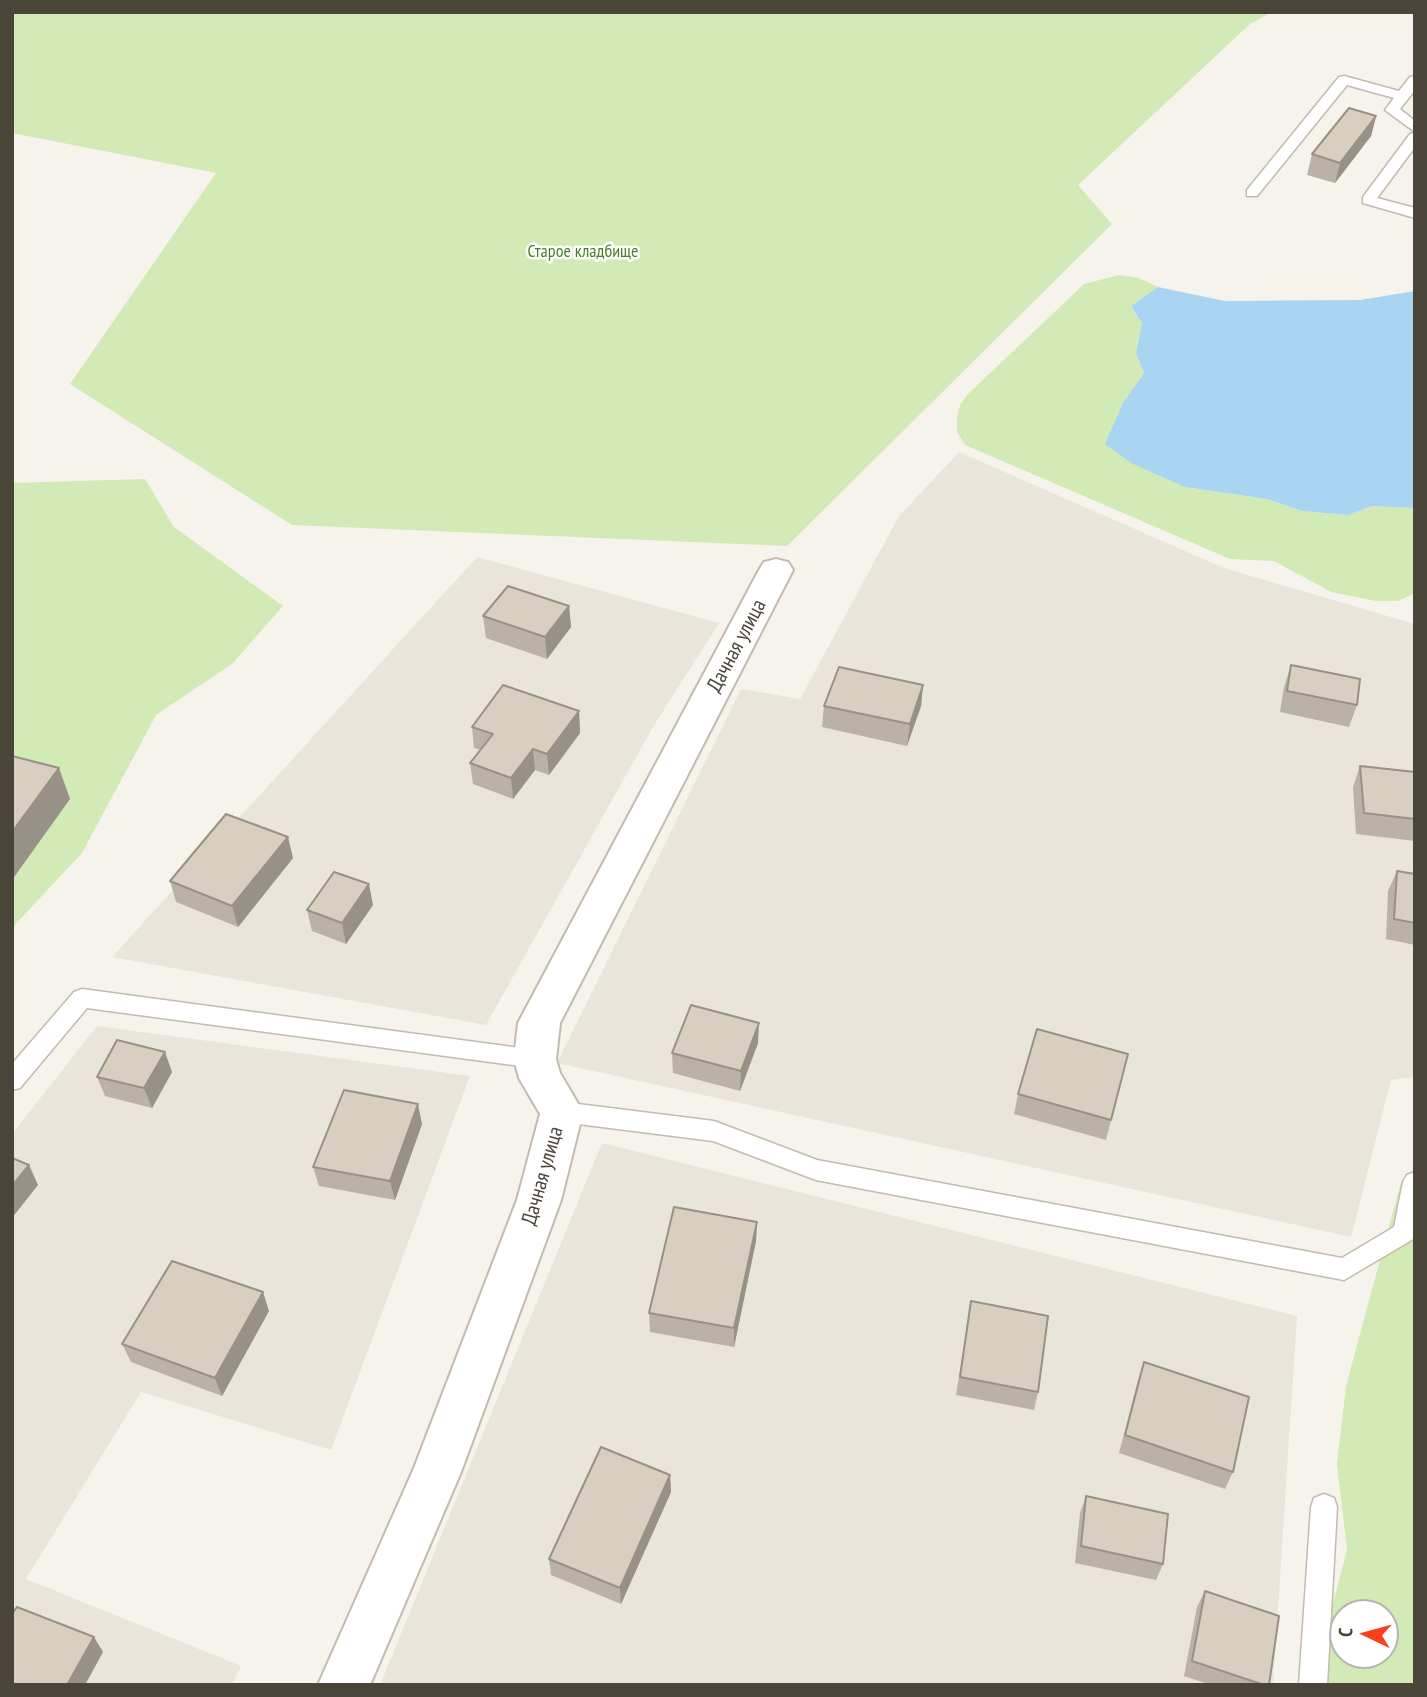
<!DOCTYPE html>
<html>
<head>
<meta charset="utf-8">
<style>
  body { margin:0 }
  #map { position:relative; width:1427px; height:1697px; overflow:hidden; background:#f6f3ec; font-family:"PT Sans Narrow",sans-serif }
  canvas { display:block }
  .frame { position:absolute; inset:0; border:14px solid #4b4439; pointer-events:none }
  .north { position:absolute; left:1329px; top:1599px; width:70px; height:70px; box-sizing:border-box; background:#fff; border:2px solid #b7b4b0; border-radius:50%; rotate:275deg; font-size:19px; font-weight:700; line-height:28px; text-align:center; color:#4b4439 }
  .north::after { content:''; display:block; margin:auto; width:24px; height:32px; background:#fc3f1d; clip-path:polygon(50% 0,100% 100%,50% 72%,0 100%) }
</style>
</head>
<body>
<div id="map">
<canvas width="1427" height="1697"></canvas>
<div class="frame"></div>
<div class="north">С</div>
</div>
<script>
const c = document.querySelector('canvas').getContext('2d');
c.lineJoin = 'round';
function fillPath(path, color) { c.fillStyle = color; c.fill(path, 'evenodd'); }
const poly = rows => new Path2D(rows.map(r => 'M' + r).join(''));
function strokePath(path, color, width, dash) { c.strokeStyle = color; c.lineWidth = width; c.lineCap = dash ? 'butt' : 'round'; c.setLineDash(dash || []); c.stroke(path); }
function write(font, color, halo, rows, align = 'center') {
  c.font = font + ' "PT Sans Narrow",sans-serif'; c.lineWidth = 5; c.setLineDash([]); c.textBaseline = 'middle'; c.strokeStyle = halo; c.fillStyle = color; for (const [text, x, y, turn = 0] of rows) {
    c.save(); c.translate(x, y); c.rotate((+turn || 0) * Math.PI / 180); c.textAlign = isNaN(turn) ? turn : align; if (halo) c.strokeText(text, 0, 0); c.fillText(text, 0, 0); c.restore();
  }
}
const residential = poly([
  [959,452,1224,568,1415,624,1415,1077,1391,1080,1351,1237,557,1063,741,689,800,699,899,516],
  [477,557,719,623,653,727,486,1025,112,957],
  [97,1026,470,1076,331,1450,141,1392,26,1579,241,1666,232,1685,12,1685,12,1134],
  [602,1143,1297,1316,1273,1685,380,1685]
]);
const green = poly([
  [12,12,1272,12,1250,24,1078,185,1112,224,787,546,292,525,70,384,216,173,12,133],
  [1119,275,1139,278,1158,287,1131,306,1142,323,1136,353,1144,373,1123,403,1185,487,1267,499,1302,511,1348,515,1372,506,1415,508,1415,593,1398,601,1376,601,1331,592,1274,561,1230,559,965,445,957,432,957,418,960,405,968,394,1084,284],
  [145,479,174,527,283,606,232,664,156,715,82,853,12,928,12,483],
  [1415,1176,1415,1685,1324,1685,1325,1633,1347,1550,1337,1464,1346,1386,1401,1182],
  [1343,1613,1385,1613,1385,1655,1343,1655]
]);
const water = poly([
  [1158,287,1225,301,1360,300,1415,291,1415,508,1372,506,1348,515,1302,511,1267,499,1185,487,1133,464,1105,444,1123,403,1144,373,1136,353,1142,323,1131,306]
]);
const service = poly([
  [1344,76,1399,91,1410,77,1415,76,1415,90,1400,109,1415,121,1415,132,1385,110,1394,98,1347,85,1257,196,1247,196,1247,190,1339,77,1344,76],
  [1415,133,1415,147,1377,198,1415,208,1415,218,1363,203,1363,197,1410,134,1415,133],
  [82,989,535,1050,543,1052,546,1059,543,1066,535,1068,87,1008,20,1088,12,1090,12,1064,74,992,82,989],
  [562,1102,714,1121,817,1160,1342,1258,1394,1227,1403,1182,1407,1175,1415,1172,1415,1238,1344,1280,816,1180,713,1141,562,1122,554,1119,550,1112,554,1105,562,1102],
  [1324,1494,1334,1498,1337,1507,1327,1685,1299,1685,1311,1507,1314,1498,1324,1494]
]);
const minor = poly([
  [776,559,788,562,793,570,560,1023,556,1059,560,1073,583,1112,561,1200,461,1472,370,1685,318,1685,414,1468,517,1200,540,1114,519,1078,514,1059,518,1023,759,570,764,562,776,559]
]);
const wall = poly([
  [1376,116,1371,136,1335,183,1307,175,1312,154],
  [569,606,571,627,547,659,486,638,483,616],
  [1291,665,1357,705,1349,727,1280,712,1284,687],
  [923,685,921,706,907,746,822,727,824,706],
  [579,711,580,733,549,775,535,770,513,799,473,784,470,763,480,750,474,748,472,727],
  [1360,766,1415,772,1415,841,1356,834,1353,787],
  [293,858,238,927,176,902,170,881],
  [1397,871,1415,874,1415,945,1386,939,1388,891],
  [373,905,346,944,312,931,307,910],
  [758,1043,740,1091,673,1073,672,1053],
  [1128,1054,1106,1140,1014,1114,1018,1094],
  [172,1072,152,1108,105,1096,97,1077],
  [422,1124,395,1200,319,1186,313,1167],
  [757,1222,756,1241,734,1347,650,1332,649,1313],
  [971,1301,1038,1392,1034,1410,956,1395],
  [269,1311,222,1396,131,1362,122,1344],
  [1144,1362,1233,1472,1225,1489,1119,1453,1138,1380],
  [670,1475,671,1492,621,1604,551,1575,549,1559],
  [1086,1496,1163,1564,1156,1580,1075,1563,1080,1513],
  [1205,1591,1269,1685,1211,1685,1184,1676,1197,1607]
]);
const shadedWall = poly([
  [1376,116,1371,136,1335,183,1340,163],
  [569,606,571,627,547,659,545,637],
  [923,685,921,706,907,746,910,724],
  [579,711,580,733,549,775,547,754],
  [533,749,535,770,513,799,511,778],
  [59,768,70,799,12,880,12,832],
  [288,837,293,858,238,927,232,906],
  [369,884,373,905,346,944,342,923],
  [759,1023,758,1043,740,1091,741,1071],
  [165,1052,172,1072,152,1108,144,1088],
  [418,1104,422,1124,395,1200,390,1181],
  [29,1165,38,1185,12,1218,12,1186],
  [757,1222,756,1241,734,1347,734,1328],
  [263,1292,269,1311,222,1396,215,1378],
  [670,1475,671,1492,621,1604,620,1588],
  [94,1637,103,1652,85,1685,67,1685]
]);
const building = poly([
  [1349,108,1376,116,1340,163,1312,154,1349,108],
  [508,586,569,606,545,637,483,616,508,586],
  [1291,665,1360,679,1357,705,1287,691,1291,665],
  [839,667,923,685,910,724,824,706,839,667],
  [503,685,579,711,547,754,533,749,511,778,470,763,493,734,472,727,503,685],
  [12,756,59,768,12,832,12,756],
  [1360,766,1415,772,1415,819,1364,813,1360,766],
  [226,814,288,837,232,906,170,881,226,814],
  [1397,871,1415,874,1415,923,1394,919,1397,871],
  [334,872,369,884,342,923,307,910,334,872],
  [691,1005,759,1023,741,1071,672,1053,691,1005],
  [1037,1029,1128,1054,1111,1120,1018,1094,1037,1029],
  [117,1040,165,1052,144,1088,97,1077,117,1040],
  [344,1090,418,1104,390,1181,313,1167,344,1090],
  [12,1158,29,1165,12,1186,12,1158],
  [674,1207,757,1222,734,1328,649,1313,674,1207],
  [172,1261,263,1292,215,1378,122,1344,172,1261],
  [971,1301,1048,1316,1038,1392,960,1377,971,1301],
  [1144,1362,1249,1397,1233,1472,1125,1435,1144,1362],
  [601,1447,670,1475,620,1588,549,1559,601,1447],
  [1086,1496,1168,1514,1163,1564,1081,1546,1086,1496],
  [1205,1591,1279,1616,1269,1685,1264,1685,1192,1661,1205,1591],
  [17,1607,94,1637,67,1685,12,1685,12,1614,17,1607]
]);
const farParknames = [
  ["Старое кладбище",583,252]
];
const streetNames = [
  ["Дачная улица",737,646,-62],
  ["Дачная улица",543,1176,-74]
];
fillPath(residential, '#eae5da');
fillPath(green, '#d2eab5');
fillPath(water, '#a9d4f2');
strokePath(service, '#c2bbae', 3);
strokePath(minor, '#c2bbae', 4);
fillPath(service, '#fff');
fillPath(minor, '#fff');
fillPath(wall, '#bab2a6');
fillPath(shadedWall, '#979187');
fillPath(building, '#d8cfc1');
strokePath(building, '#979187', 2);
write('18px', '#4a7f2a', '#fff', farParknames);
write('21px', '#4b4439', '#fff', streetNames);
</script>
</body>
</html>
